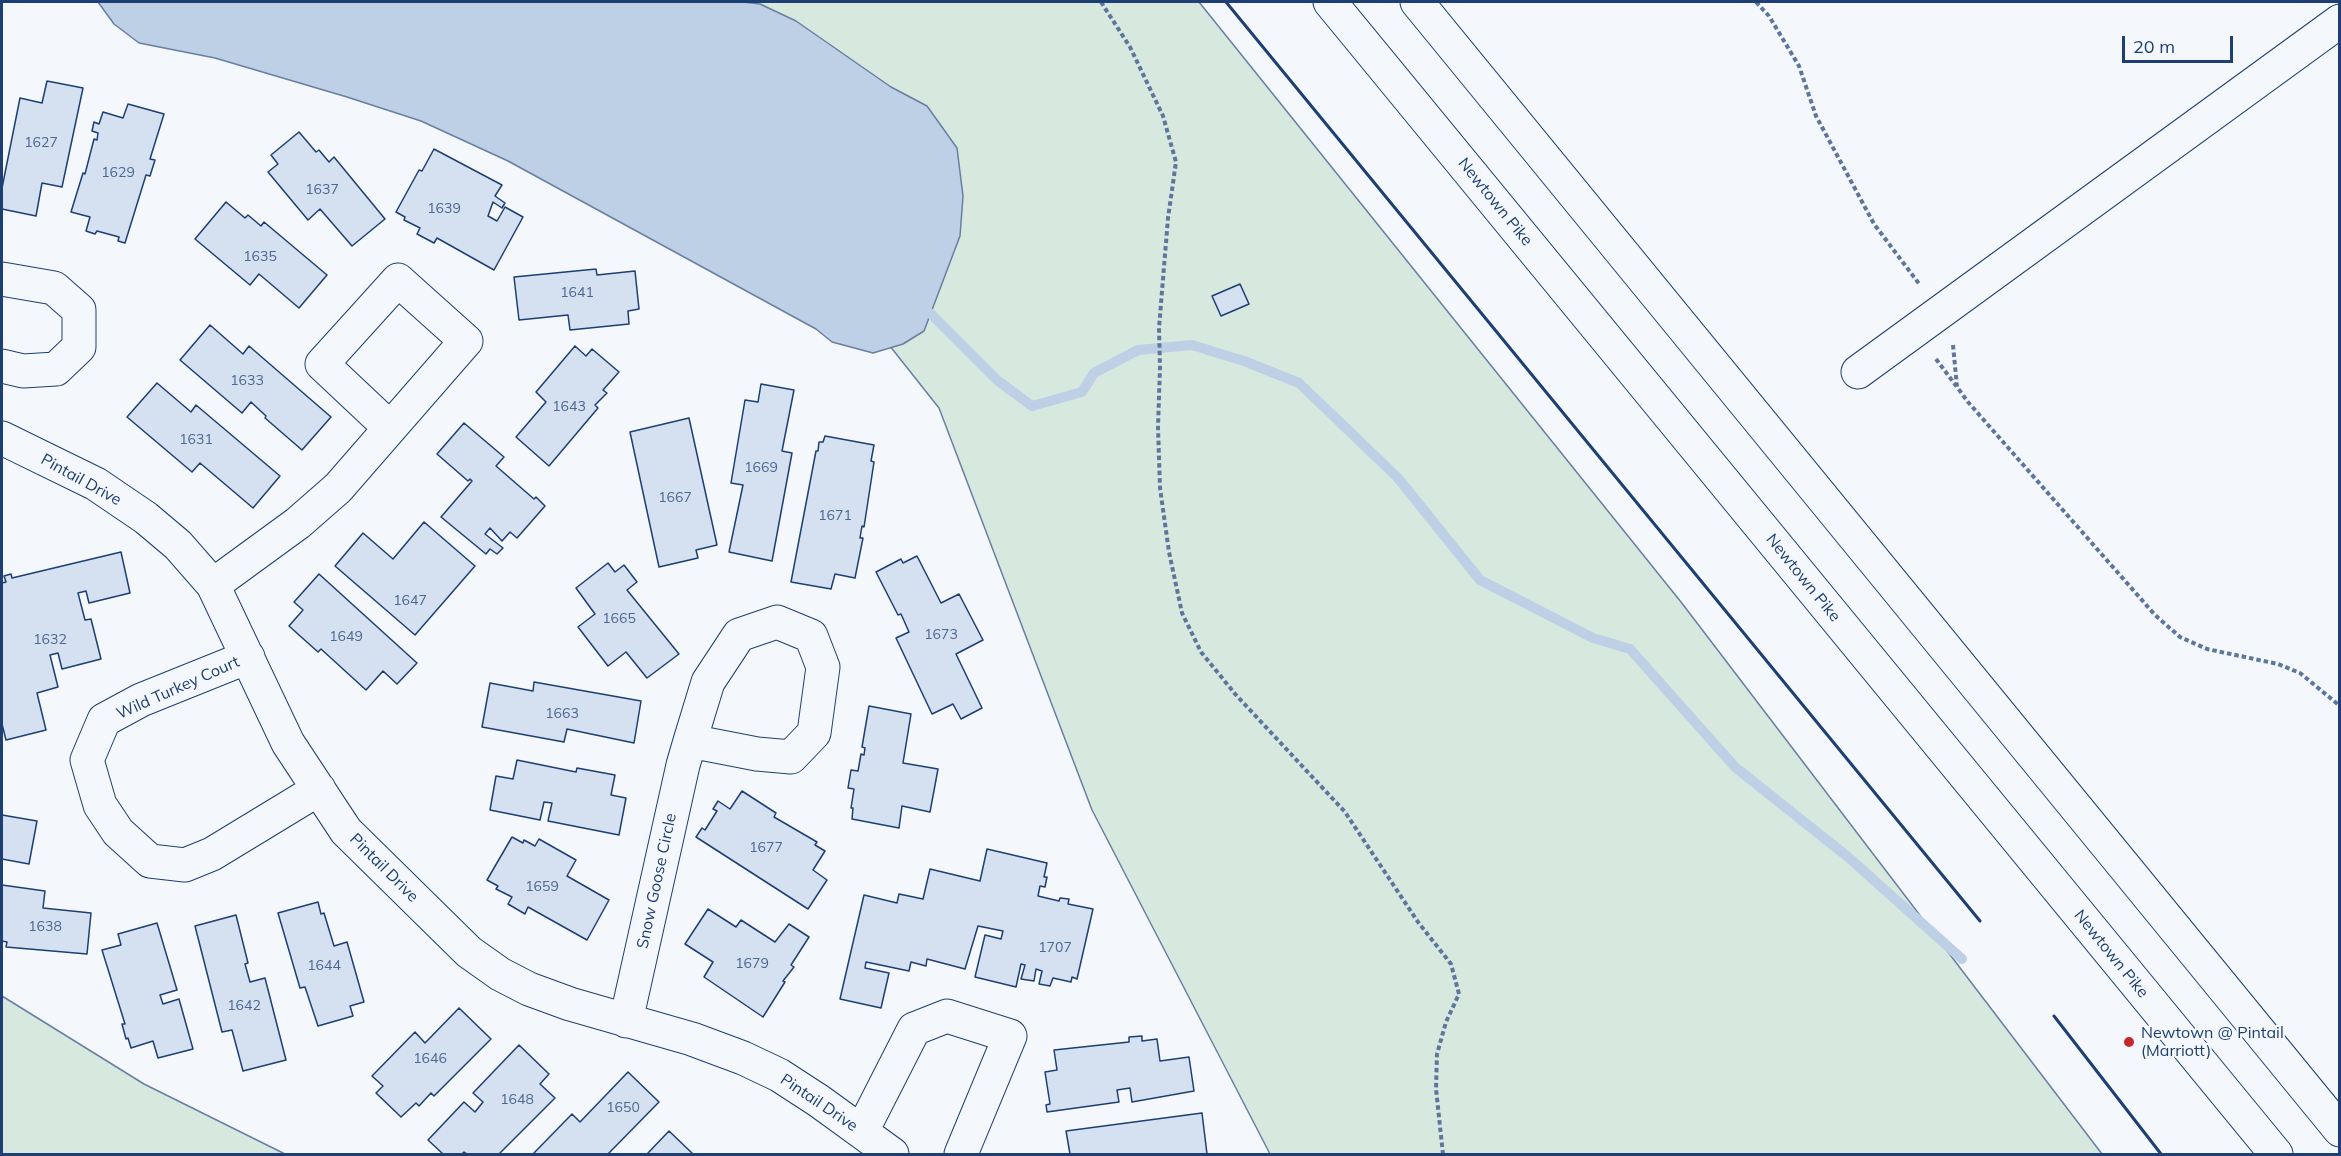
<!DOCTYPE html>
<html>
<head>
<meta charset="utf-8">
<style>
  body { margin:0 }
  #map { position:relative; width:2341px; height:1156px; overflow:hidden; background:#f4f7fb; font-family:Mulish,sans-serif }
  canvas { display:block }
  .frame { position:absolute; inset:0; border:3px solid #1d3f73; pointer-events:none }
  .scale { position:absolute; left:2122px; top:36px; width:111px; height:27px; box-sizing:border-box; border:3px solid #1d3f73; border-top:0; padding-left:8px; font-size:18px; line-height:21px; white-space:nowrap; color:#1d3f73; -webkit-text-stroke:4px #f4f7fb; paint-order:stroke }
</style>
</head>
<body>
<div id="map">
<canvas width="2341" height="1156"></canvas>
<div class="frame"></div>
<div class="scale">20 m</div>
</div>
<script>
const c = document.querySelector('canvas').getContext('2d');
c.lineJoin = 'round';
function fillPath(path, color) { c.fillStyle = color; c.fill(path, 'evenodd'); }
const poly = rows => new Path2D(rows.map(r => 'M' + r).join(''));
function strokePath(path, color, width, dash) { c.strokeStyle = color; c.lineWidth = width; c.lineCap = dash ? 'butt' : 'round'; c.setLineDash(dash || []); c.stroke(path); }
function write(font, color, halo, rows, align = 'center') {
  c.font = font + ' Mulish,sans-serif'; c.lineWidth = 4.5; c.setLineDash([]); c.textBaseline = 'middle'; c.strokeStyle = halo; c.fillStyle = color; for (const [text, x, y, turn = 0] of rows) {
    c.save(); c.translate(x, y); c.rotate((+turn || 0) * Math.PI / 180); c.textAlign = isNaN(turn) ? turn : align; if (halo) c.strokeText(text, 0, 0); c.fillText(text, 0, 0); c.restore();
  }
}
const green = poly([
  [523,2,1199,2,1681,602,2102,1154,1270,1154,1092,810,939,408,687,90,523,2],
  [2,996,144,1084,285,1154,2,1154,2,996]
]);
const water = poly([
  [98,2,743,2,760,4,796,21,891,87,927,106,957,148,963,196,960,236,924,331,903,344,873,353,832,342,816,329,508,161,421,121,347,97,215,58,139,43,114,24,98,2]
]);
const stream = poly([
  [918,306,931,314,997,380,1032,406,1082,392,1094,373,1138,350,1192,345,1244,361,1299,383,1398,478,1480,580,1593,638,1630,649,1735,767,1848,857,1962,959]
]);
const building = poly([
  [47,81,83,88,62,187,42,183,36,216,2,209,2,188,20,98,42,103,47,81],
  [128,104,164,114,150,159,155,160,150,176,146,175,125,243,118,241,119,237,97,231,95,234,86,231,90,217,71,212,83,173,85,174,94,139,97,140,98,133,92,131,94,122,99,124,103,112,123,118,128,104],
  [299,132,316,152,319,150,329,162,334,157,385,219,352,246,320,209,308,220,268,172,278,164,271,155,299,132],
  [434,149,502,185,495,196,505,203,502,208,493,202,488,216,497,221,505,207,523,217,494,270,437,238,434,243,417,234,420,228,404,220,405,217,396,212,419,170,422,171,434,149],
  [226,202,245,218,248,215,261,226,264,222,327,275,299,308,259,274,250,285,195,239,226,202],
  [596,269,597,275,635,271,639,309,628,311,629,324,570,330,568,315,519,320,514,277,596,269],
  [1240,284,1249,304,1221,316,1212,296,1240,284],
  [210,325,243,354,249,346,331,417,302,450,265,418,266,416,251,402,242,413,180,360,210,325],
  [575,346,586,356,592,349,619,372,603,390,607,393,595,405,598,408,549,466,516,437,546,402,536,392,575,346],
  [157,383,191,412,196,405,280,476,253,508,200,463,192,472,127,417,157,383],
  [761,384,794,390,782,451,792,453,772,561,729,552,743,485,731,483,745,400,758,402,761,384],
  [689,418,717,545,696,550,698,558,659,567,630,432,689,418],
  [464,423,504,457,496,466,534,499,536,497,545,506,517,538,510,532,502,541,490,528,485,534,503,548,497,554,490,549,486,554,441,517,472,481,470,479,468,481,437,454,464,423],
  [825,436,874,445,871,461,874,462,864,527,862,526,860,538,863,538,855,578,835,574,831,589,791,582,816,451,818,451,819,442,823,442,825,436],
  [424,522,475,566,415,635,335,566,363,533,393,559,424,522],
  [121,552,130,593,89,603,86,591,78,593,85,620,91,619,101,659,62,669,58,653,50,655,58,687,37,693,46,730,6,740,2,724,2,583,6,582,4,576,11,574,12,578,121,552],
  [917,556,941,603,959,594,983,640,956,654,982,708,961,719,953,704,932,714,896,638,909,632,901,614,898,615,876,572,901,559,903,563,917,556],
  [608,563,615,572,624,565,637,582,627,590,679,654,647,678,626,652,608,666,578,627,595,614,576,588,608,563],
  [319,574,417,663,397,684,383,671,366,690,321,649,318,652,289,626,303,610,294,602,319,574],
  [534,682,641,701,634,743,567,729,564,742,482,727,490,683,533,691,534,682],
  [869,706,911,714,903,763,938,769,930,812,902,806,899,828,852,819,853,808,851,808,854,789,848,788,851,770,858,771,861,754,864,755,865,748,862,747,869,706],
  [517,760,576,772,577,768,615,775,611,795,626,798,619,835,548,821,552,803,544,802,540,820,490,810,496,776,513,779,517,760],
  [742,791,776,813,774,817,817,842,815,845,825,851,813,870,827,880,808,909,696,837,702,828,705,830,717,811,713,809,718,801,730,809,742,791],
  [2,815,37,821,29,864,2,859,2,815],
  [512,837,523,843,524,840,535,846,539,839,576,860,567,876,609,900,587,940,528,907,525,914,508,904,512,897,496,889,498,886,487,880,512,837],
  [987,849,1047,863,1044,877,1047,877,1045,887,1040,886,1038,896,1059,901,1060,898,1069,899,1068,904,1093,909,1077,979,1072,977,1071,982,1053,978,1050,986,1039,984,1042,971,1036,969,1034,981,1021,979,1025,965,1021,964,1016,987,975,977,985,935,1001,939,1003,931,978,926,965,969,927,959,926,966,911,962,909,971,866,962,865,968,889,973,881,1008,840,999,864,895,897,903,899,894,923,899,930,869,980,881,987,849],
  [2,885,45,891,43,908,91,913,87,954,6,947,7,942,2,941,2,885],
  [318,902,321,914,324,913,334,946,347,942,364,1002,350,1006,353,1016,318,1026,305,987,300,988,278,913,318,902],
  [708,909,736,927,741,920,775,942,789,924,809,937,791,965,794,967,783,981,785,982,763,1017,704,977,713,962,685,944,708,909],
  [236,915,248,963,245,964,250,982,265,978,286,1060,243,1071,232,1030,222,1032,195,926,236,915],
  [157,923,177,990,160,995,163,1004,179,999,193,1049,158,1058,153,1041,131,1048,128,1038,126,1039,122,1024,125,1024,102,950,121,945,118,934,157,923],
  [459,1008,491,1039,434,1096,431,1093,419,1106,416,1103,401,1117,376,1093,383,1086,372,1076,415,1032,425,1043,459,1008],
  [1142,1036,1142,1041,1157,1039,1160,1061,1189,1057,1194,1091,1132,1102,1130,1088,1117,1090,1119,1102,1047,1112,1046,1105,1050,1104,1045,1072,1057,1070,1054,1050,1129,1042,1129,1037,1142,1036],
  [519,1045,549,1074,540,1084,555,1098,499,1154,467,1154,464,1152,462,1154,443,1154,428,1140,464,1102,475,1112,483,1102,473,1093,519,1045],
  [628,1072,659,1102,608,1154,533,1154,572,1114,580,1122,628,1072],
  [1202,1113,1207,1154,1070,1154,1066,1131,1202,1113],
  [669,1131,693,1154,647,1154,669,1131]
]);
const path = poly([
  [1101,2,1130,47,1163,116,1176,162,1168,218,1159,328,1160,367,1158,427,1160,488,1169,552,1182,613,1201,652,1236,695,1345,812,1418,922,1451,964,1459,994,1446,1022,1437,1054,1436,1089,1443,1154],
  [1756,2,1769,16,1799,66,1816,116,1874,224,1920,285],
  [1953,345,1957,387,1968,402,2155,615,2180,637,2207,649,2278,664,2300,673,2340,706],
  [1936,359,1957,387]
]);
const minor = poly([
  [2,279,54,288,79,310,79,347,56,369,23,371,2,366],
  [1858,372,2340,21],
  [2,438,96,484,146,518,178,545,213,585,288,743,346,831,469,952,500,974,529,989,570,1004,692,1039,743,1058,779,1075,819,1101,892,1154],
  [213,585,298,523,338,488,466,341,398,280,322,364,390,428],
  [248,657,141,700,104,720,87,760,100,805,118,832,150,861,185,865,212,854,319,789],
  [626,1021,683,765,690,741,708,682,739,635,777,622,811,636,823,667,814,733,791,757,757,754,690,741],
  [862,1131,914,1029,947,1016,1010,1036,961,1154]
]);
const highway = poly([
  [1330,2,2276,1154],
  [1417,2,2340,1130]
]);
const wall = poly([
  [1226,2,1980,921],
  [2054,1016,2161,1154]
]);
const markers = [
  [2129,1042,6,"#c62828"]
];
const numberNames = [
  ["1627",41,143],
  ["1629",118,173],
  ["1637",322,190],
  ["1639",444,209],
  ["1635",260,257],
  ["1641",577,293],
  ["1633",247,381],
  ["1643",569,407],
  ["1631",196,440],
  ["1669",761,468],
  ["1667",675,498],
  ["1671",835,516],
  ["1647",410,601],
  ["1665",619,619],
  ["1673",941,635],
  ["1649",346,637],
  ["1632",50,640],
  ["1663",562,714],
  ["1677",766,848],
  ["1659",542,887],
  ["1638",45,927],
  ["1707",1055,948],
  ["1679",752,964],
  ["1644",324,966],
  ["1642",244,1006],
  ["1646",430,1059],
  ["1648",517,1100],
  ["1650",623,1108]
];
const streetNames = [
  ["Newtown Pike",1495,202,51],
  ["Pintail Drive",81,480,29],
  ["Newtown Pike",1803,578,51],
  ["Wild Turkey Court",178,688,-24],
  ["Pintail Drive",384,868,45],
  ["Snow Goose Circle",657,881,-78],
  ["Newtown Pike",2111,954,51],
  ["Pintail Drive",819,1103,34]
];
const poiNames = [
  ["Newtown @ Pintail",2141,1033],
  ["(Marriott)",2141,1051]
];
fillPath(green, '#d7e8df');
strokePath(green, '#687fa3', 1.5);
fillPath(water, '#bed0e5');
strokePath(water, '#687fa3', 1.5);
strokePath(stream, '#bed0e5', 10);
fillPath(building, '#d5e0f0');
strokePath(building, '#1d3f73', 1.5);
strokePath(minor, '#1d3f73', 35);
strokePath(highway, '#1d3f73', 35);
strokePath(path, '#5e769c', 4, [4.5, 3]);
strokePath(minor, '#f4f7fb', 33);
strokePath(highway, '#f4f7fb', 33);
strokePath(wall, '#1d3f73', 3);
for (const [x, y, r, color] of markers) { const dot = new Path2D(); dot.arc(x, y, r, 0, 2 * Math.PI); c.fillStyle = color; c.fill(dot); strokePath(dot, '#f4f7fb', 2); }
write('14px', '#4b6792', null, numberNames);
write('16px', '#1d3f73', '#f4f7fb', streetNames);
write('16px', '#1d3f73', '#f4f7fb', poiNames, 'left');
</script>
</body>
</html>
